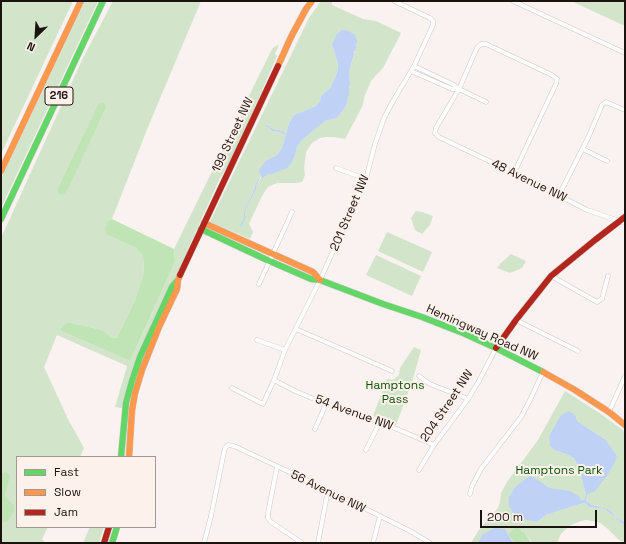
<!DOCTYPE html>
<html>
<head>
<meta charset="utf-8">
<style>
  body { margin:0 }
  #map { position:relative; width:626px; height:544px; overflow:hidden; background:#f9f2f0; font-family:"Space Grotesk",sans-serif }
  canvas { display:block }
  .frame { position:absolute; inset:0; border:2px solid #1c130e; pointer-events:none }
  .legend { position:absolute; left:16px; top:456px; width:140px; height:72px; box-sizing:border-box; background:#fdf1ec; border:1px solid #a39893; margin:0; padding:5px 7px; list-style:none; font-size:12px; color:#1c130e }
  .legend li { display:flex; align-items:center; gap:8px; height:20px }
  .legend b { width:20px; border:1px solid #a39893 }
  .north { position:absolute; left:16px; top:16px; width:40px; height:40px; -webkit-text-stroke:3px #fdf1ec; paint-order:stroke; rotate:205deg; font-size:11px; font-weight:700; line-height:16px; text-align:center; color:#1c130e }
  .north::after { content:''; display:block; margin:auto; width:14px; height:18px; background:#1c130e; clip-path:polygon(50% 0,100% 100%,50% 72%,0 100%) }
  .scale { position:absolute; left:480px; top:510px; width:117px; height:18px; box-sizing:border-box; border:2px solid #1c130e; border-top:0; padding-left:5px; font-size:12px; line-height:14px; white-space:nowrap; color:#1c130e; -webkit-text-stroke:3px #fdf1ec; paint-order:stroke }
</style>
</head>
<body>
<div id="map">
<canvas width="626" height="544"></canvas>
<div class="frame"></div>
<ul class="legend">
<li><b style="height:5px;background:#63d668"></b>Fast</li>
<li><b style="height:5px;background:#ff974d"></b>Slow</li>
<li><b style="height:5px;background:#b3261e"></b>Jam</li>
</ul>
<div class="north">N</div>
<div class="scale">200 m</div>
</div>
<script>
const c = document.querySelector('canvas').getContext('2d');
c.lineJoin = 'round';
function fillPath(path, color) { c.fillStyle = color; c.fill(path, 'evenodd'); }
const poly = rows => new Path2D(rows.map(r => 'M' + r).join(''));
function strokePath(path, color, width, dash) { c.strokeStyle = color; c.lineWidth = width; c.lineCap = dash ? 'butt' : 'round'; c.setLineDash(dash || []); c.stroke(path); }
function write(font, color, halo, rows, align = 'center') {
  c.font = font + ' "Space Grotesk",sans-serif'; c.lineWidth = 4; c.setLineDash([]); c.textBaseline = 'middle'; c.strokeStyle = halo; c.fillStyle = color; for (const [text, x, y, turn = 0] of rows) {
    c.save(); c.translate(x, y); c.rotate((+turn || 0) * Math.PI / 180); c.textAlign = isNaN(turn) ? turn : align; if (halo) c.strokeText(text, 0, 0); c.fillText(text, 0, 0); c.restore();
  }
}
const green = poly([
  [1,1,73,1,1,154],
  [85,1,98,1,1,208,1,179],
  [113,1,201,1,148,127,112,219,108,221,107,235,136,248,143,256,144,272,135,300,117,337,113,338,102,330,68,322,59,330,130,361,175,262,174,249,272,49,274,47,279,45,275,54,277,56,231,161,220,178,188,249,182,267,167,291,152,323,135,364,122,408,115,407,127,366,57,335,44,367,69,421,84,448,80,457,17,457,17,527,48,527,42,539,44,541,43,543,1,543,1,523,7,522,5,496,5,472,1,474,1,238,82,60],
  [102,102,106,108,65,194,58,187,98,104],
  [321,1,332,1,332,5,363,19,376,21,401,33,383,68,371,81,365,95,362,107,345,139,334,137,326,137,320,138,312,143,306,152,304,168,305,175,302,182,296,183,277,183,268,187,262,196,249,224,253,232,250,239,210,222,218,205,309,18],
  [341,30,357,44,349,72,350,84,349,89,349,95,346,106,341,113,337,118,325,121,302,140,297,147,295,156,291,164,272,174,269,174,263,177,262,176,256,187,256,190,248,205,245,213,246,217,243,221,242,221,244,217,246,207,255,188,255,185,261,175,267,160,277,155,282,148,286,135,279,132,272,131,266,125,269,126,273,129,283,131,286,134,289,123,294,115,316,106,320,101,321,96,331,87,337,73,338,64,332,44,336,35],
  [571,1,625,1,625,26],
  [416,211,422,212,433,216,430,225,422,234,415,230,411,218],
  [387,232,432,252,423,272,378,251],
  [511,254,526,261,522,268,510,273,497,268,501,263],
  [376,255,421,276,412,296,366,275],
  [414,347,421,350,412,382,396,425,373,416,387,379,393,380,399,375,400,368],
  [565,391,601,414,625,432,625,522,615,517,612,512,608,509,592,505,586,501,586,498,588,494,617,456,606,440,577,421,555,426,549,436,554,450,566,454,574,458,579,469,586,494,584,500,582,501,557,490,550,488,544,484,515,487,509,497,537,522,546,515,580,504,585,503,589,507,605,509,625,526,625,543,619,540,608,529,600,523,596,522,586,520,581,521,569,526,561,534,557,543,531,543,531,541,524,532,521,531,512,530,508,534,513,541,516,543,515,543,512,541,505,529,478,543,471,543,478,531,498,508,500,502,501,493,507,482,538,440],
  [90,527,104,527,99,543,83,543]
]);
const forest = poly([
  [102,102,105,104,106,108,69,187,65,194,62,195,58,193,58,187,98,104],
  [112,219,174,249,175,262,130,361,59,330,68,322,102,330,113,338,117,337,135,300,144,272,143,256,136,248,107,235,105,229,108,221],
  [5,472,10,475,5,496,14,506,14,512,7,522,1,523,1,474],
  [515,528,519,528,521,531,524,532,529,539,531,543,516,543,513,541,508,534,512,530]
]);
const water = poly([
  [341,30,346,30,354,34,356,38,357,41,356,49,354,52,354,54,349,72,350,84,349,89,349,95,346,106,341,113,337,118,325,121,302,140,297,147,295,156,291,164,287,168,272,174,269,174,262,178,261,176,256,187,256,190,248,205,245,213,246,217,241,227,240,226,244,217,244,213,246,207,255,188,255,185,261,175,259,171,261,167,267,160,277,155,282,148,286,135,279,132,272,131,268,127,266,127,266,125,269,126,273,129,283,131,286,134,289,123,294,115,316,106,320,101,321,96,331,87,337,73,338,64,332,44,336,35],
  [569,411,575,415,577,421,606,440,617,456,614,464,606,477,595,491,588,494,586,498,586,501,592,505,608,509,612,512,615,517,625,522,625,526,605,509,589,507,585,503,580,504,546,515,537,522,523,519,514,514,509,506,509,497,515,487,530,476,533,477,550,488,570,491,580,497,580,500,584,500,586,494,579,469,574,458,566,454,554,450,550,445,549,436,561,415],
  [494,528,505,529,512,541,515,543,478,543,482,535]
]);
const street = poly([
  [513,1,625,53],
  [414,66,454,85,459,89,486,102],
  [411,71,452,89,459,89],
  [583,149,607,161],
  [336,168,366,179],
  [514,173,556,84,557,79,552,75,486,44,481,44,477,48,459,89,436,128,435,133,439,137,539,185,587,210,625,223],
  [559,195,588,138,602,105,606,102,608,103,625,110],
  [551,276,597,302,602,299,608,276],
  [259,284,292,212],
  [516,320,578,351],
  [296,329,392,371],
  [257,340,285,350],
  [419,376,430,384,468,399],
  [274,380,295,391,326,404,382,423,404,432,434,445],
  [232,388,263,404,274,380,285,350,320,280,366,179,375,144,384,118,393,101,414,66,433,25,433,21,430,18,394,1],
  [609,412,625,376],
  [315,429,326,404],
  [366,450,380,422],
  [277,467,268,513,268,518,271,522,302,543],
  [419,470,434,445,468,399,479,381,496,348],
  [470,494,472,486,481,469,521,417,530,400,543,372],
  [204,543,211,516,223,457,225,448,228,445,234,446,328,490,410,531,430,543],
  [318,543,328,490],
  [373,543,380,516]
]);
const fast = poly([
  [1,219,103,1],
  [201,229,265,259,311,279,320,280,383,304,422,317,463,333,496,348,543,372],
  [121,457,126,403,132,381,140,357,172,287,177,281],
  [112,543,117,527]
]);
const slow = poly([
  [278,66,291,37,306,9,312,1],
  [1,171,81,1],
  [204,223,313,272,320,280],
  [543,372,575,390,609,412,625,425],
  [129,457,132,410,135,393,142,370,159,327,177,289,178,280,180,275]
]);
const jam = poly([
  [180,275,278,66],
  [496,348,516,320,551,276,595,240,625,217],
  [104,543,109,527]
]);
const shields = [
  [59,96,28]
];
const shieldNames = [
  ["216",59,96]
];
const streetNames = [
  ["199 Street NW",233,135,-65],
  ["48 Avenue NW",529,181,26],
  ["201 Street NW",350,213,-67],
  ["Hemingway Road NW",482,333,24],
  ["204 Street NW",447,406,-56],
  ["54 Avenue NW",354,413,20],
  ["56 Avenue NW",328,492,26]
];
const parkNames = [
  ["Hamptons",395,386],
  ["Pass",395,400],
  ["Hamptons Park",559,471]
];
fillPath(green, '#d2e5ca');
fillPath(forest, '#c1e4b7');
fillPath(water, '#bfd1f4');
strokePath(street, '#d0c8c5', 5);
strokePath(fast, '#d0c8c5', 7);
strokePath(slow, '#d0c8c5', 7);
strokePath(jam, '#d0c8c5', 7);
strokePath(street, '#fefdfd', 4);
strokePath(fast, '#63d668', 6);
strokePath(slow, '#ff974d', 6);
strokePath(jam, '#b3261e', 6);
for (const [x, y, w] of shields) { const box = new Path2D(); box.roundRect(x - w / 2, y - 9, w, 18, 3); c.fillStyle = '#fdf1ec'; c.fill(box); strokePath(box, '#1c130e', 1); }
write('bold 11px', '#1c130e', null, shieldNames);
write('12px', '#1c130e', '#fdf1ec', streetNames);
write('12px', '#0a5200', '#fdf1ec', parkNames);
</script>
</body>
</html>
